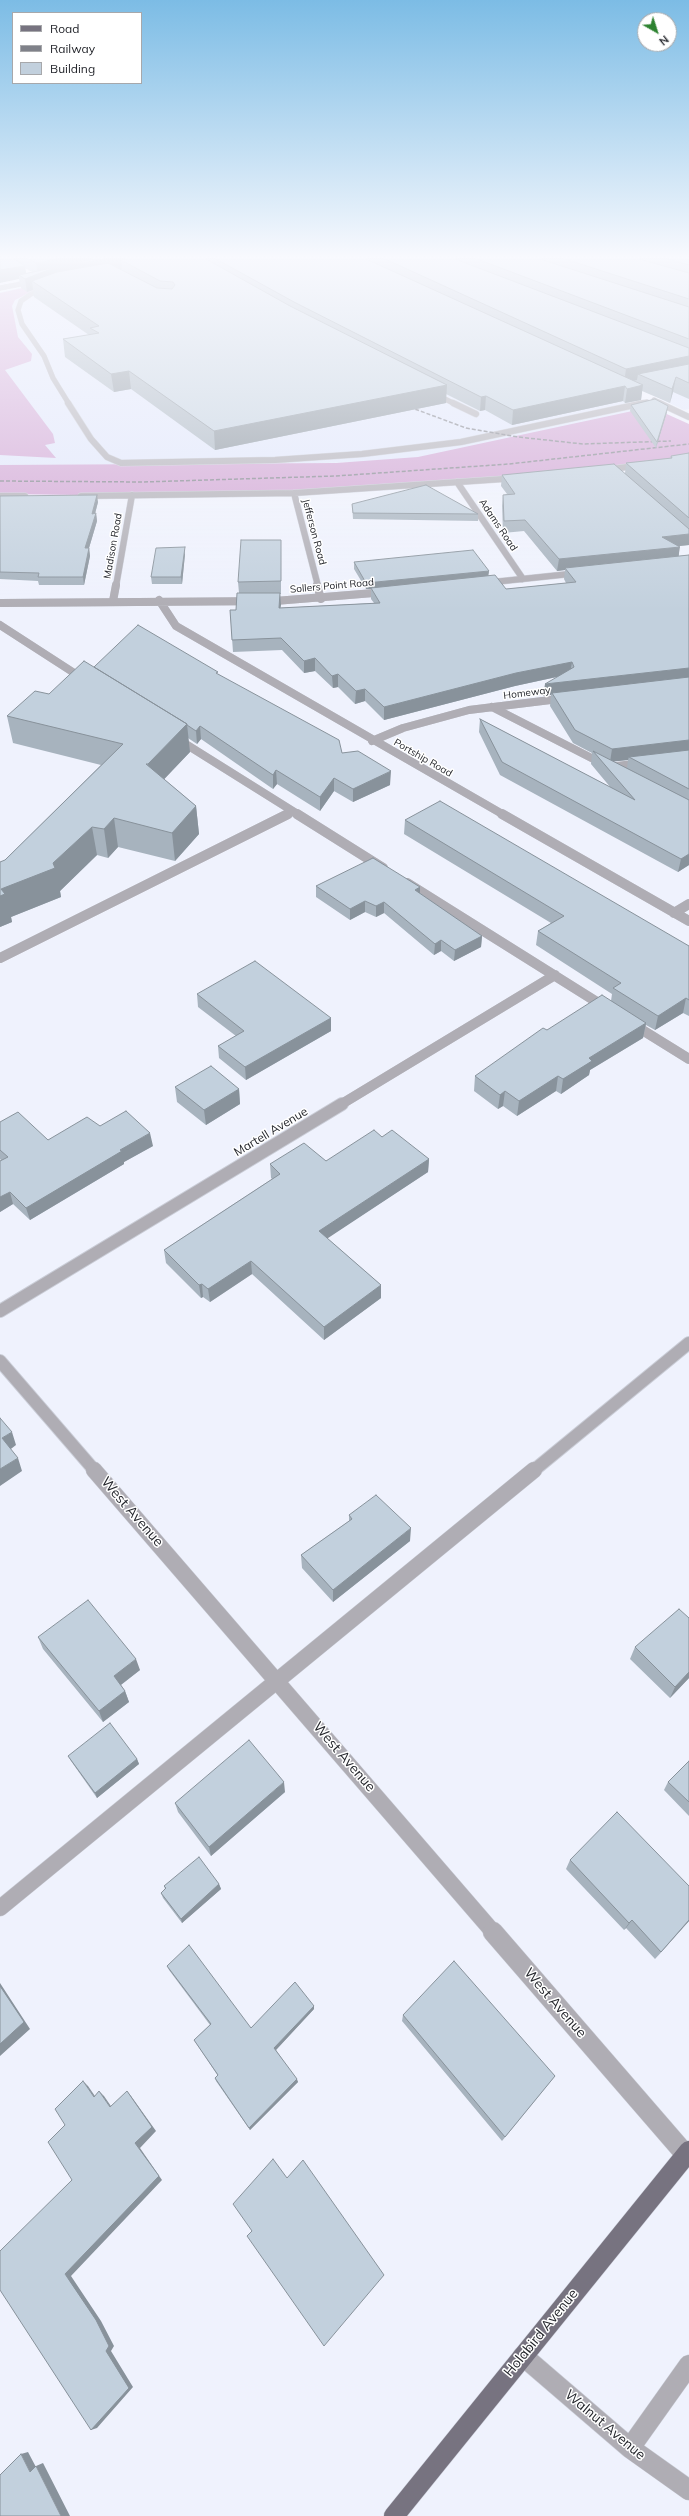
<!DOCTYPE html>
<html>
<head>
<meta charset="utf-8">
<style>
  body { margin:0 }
  #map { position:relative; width:689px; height:2516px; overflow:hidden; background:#eff2fd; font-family:Mulish,sans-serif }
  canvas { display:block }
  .legend { position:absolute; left:12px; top:12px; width:130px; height:72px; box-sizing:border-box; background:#fff; border:1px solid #a7a8ab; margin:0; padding:5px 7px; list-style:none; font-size:12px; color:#24262c }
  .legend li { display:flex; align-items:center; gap:8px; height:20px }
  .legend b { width:20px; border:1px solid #a7a8ab }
  .north { position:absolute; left:637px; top:12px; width:40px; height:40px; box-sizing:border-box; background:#fff; border:1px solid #a7a8ab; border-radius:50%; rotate:141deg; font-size:11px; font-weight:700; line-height:16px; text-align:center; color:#24262c }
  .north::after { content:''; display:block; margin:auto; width:14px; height:18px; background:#2d8230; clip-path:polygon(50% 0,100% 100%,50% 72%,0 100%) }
</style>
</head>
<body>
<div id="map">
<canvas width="689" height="2516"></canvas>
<ul class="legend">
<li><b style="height:5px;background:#777380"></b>Road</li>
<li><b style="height:5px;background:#7f8189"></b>Railway</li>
<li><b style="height:11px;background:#c2d0dd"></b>Building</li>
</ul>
<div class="north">N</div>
</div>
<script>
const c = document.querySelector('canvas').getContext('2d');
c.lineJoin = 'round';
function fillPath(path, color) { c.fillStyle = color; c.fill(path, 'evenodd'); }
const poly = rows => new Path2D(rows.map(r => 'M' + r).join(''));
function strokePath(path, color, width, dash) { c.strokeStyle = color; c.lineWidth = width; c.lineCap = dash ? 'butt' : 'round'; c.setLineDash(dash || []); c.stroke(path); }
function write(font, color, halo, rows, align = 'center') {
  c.font = font + ' Mulish,sans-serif'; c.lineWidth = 3; c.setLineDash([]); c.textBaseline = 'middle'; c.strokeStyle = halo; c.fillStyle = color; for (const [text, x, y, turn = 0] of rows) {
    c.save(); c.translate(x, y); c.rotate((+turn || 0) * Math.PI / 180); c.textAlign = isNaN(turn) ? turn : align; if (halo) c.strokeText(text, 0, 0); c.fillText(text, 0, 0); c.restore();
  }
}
const built = poly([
  [152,259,333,259,689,429,443,460,0,471,0,292],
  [689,385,689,409,684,410,648,393]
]);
const forest = poly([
  [155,259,189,259,37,289,15,300,12,306,18,337,32,354,31,361,5,370,53,434,55,443,45,445,56,458,0,455,0,293],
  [651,407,689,424,689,458,544,475,326,490,80,495,0,494,0,465,336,463,418,457]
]);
const minorFar6 = poly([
  [0,288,36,281],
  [49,288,31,294,21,301,18,310,22,324,44,356,53,378,69,404],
  [433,393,455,404],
  [654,400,662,404],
  [639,404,647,402]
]);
const minorFar5 = poly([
  [68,403,91,439,107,457,121,463,275,460,362,454,461,442,644,403],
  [453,403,476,414],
  [659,403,689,417],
  [604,470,642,465],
  [457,482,523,579],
  [294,493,318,586],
  [0,496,25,496],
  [81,496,294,493,518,478],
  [484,583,579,573],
  [116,586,132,495]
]);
const minorFar4 = poly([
  [317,585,321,599],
  [159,600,176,626,504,815],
  [113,601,116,585],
  [0,603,275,601,386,592],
  [0,625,85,680],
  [492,707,609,767,642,763],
  [176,738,299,815],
  [372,741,403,728,469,710,567,698],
  [286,815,292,812]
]);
const minorFar3 = poly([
  [297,814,383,868],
  [502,814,689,921],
  [407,883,608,1009],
  [674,913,689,904],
  [0,958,288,814],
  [631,1023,689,1059],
  [340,1105,555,975]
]);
const minorFar2 = poly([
  [0,1311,342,1104],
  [0,1361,95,1471],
  [533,1471,689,1343]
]);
const minorFar1 = poly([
  [94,1470,494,1933],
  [0,1908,534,1470]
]);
const minor = poly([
  [493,1932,686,2155],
  [523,2356,630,2448,689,2490],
  [630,2448,689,2365]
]);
const major = poly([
  [394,2516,689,2151]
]);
const rail = poly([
  [404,405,466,428,518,437,583,444,671,441],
  [0,481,142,482,336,476,509,464,689,444]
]);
const wall = poly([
  [0,259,366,259,369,261,369,259,689,259,689,399,673,392,670,403,642,391,641,400,625,403,623,401,512,425,485,410,480,411,446,394,446,403,215,450,131,389,114,392,65,357,63,339,89,335,34,297,33,290,27,292,21,288,19,279],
  [25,268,32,272,26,273],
  [631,405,667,412,656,448,630,411],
  [689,453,689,545,679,546,679,556,689,555,689,865,678,872,500,775,479,732,480,719,611,788,591,764,592,753,573,743,550,706,551,695,543,696,557,677,515,686,384,720,365,701,355,704,338,687,333,688,315,671,304,673,282,650,233,652,230,610,236,610,239,593,238,582,281,552,281,594,280,594,280,608,374,603,371,599,371,589,366,589,354,569,354,562,489,571,488,575,506,589,566,583,564,579,565,570,557,571,524,531,503,533,502,506,503,495,507,494,501,486,502,475,625,473,626,463,670,458,671,456],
  [628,760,627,768,613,761],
  [0,496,98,502,95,514,96,513,97,521,89,548,90,556,84,585,39,585,38,581,0,579],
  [352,504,478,514,478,521,353,519],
  [185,554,182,584,152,584,151,577],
  [94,667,218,674,390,785,353,802,334,791,320,811,277,784,273,789,201,739,197,744,188,738,190,752,164,779,196,806,199,834,175,861,118,847,108,858,97,855,60,891,61,897,11,917,12,922,0,927,5,860,101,765,13,743,7,716,49,694],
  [405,820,689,946,689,1016,683,1013,655,1030,646,1025,643,1038,590,1070,589,1075,561,1094,556,1091,517,1116,503,1106,498,1109,474,1091,475,1076,547,1030,611,1001,612,994,536,945,538,931,551,923,404,834],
  [316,886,420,887,420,893,482,936,481,947,454,961,441,951,434,955,384,913,376,917,365,912,350,920,316,897],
  [197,994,331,1018,331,1031,246,1080,219,1058,218,1046,236,1036,198,1007],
  [175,1087,239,1089,240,1104,206,1125,177,1102],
  [0,1122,48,1140,100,1126,153,1146,124,1162,124,1164,30,1220,13,1204,0,1212,0,1161,1,1160,0,1159],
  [382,1137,429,1159,428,1172,327,1238,381,1285,381,1298,324,1340,252,1274,210,1302,203,1297,201,1298,166,1263,164,1250,272,1179,271,1178,270,1164,326,1161],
  [349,1515,410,1541,333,1602,302,1568,301,1555,349,1521],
  [689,1618,689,1678,670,1698,630,1659,635,1647],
  [38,1637,140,1670,121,1685,125,1691,129,1702,103,1722,43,1649],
  [68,1756,137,1759,139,1764,97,1798,71,1761],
  [689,1761,689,1816,664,1790,668,1782],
  [285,1792,211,1856,178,1812,175,1803],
  [570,1860,689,1886,689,1921,655,1959,626,1928,624,1930,566,1869],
  [219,1884,221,1889,182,1923,163,1898,161,1893,165,1889,164,1886],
  [167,1966,251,2028,314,2009,276,2050,298,2082,250,2130,216,2081,215,2078,218,2076,194,2040,210,2025,169,1970],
  [403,2015,555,2076,502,2141,402,2021]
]);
const shadedWall = poly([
  [56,259,175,259,121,260,122,269,57,280,32,281,33,290,27,292,25,279,38,274,36,263],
  [25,266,27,278,19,275,19,279,0,283,0,270],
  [689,356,689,370,638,374,637,380,624,383,626,369],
  [129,371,131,389,114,392,111,374],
  [676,377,673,392,670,403,672,389],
  [447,385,446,403,215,450,214,431],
  [643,385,641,400,625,403,627,389],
  [625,386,623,401,512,425,513,410],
  [486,396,485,410,480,411,481,397],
  [668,406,667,412,656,448,657,442],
  [97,495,98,502,93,521,92,514],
  [96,513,97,521,89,548,90,556,84,585,83,577,85,548],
  [689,534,689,545,660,548,662,537],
  [185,547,185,554,182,584,181,577],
  [680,547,678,559,565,568,565,570,557,571,559,559],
  [489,571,488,578,371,588,371,589,366,589,366,583],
  [280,593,281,605,279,620,279,608],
  [315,658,315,671,304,673,304,661],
  [572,662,570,674,515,686,384,720,384,707,516,673],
  [689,668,689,680,552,693,551,695,543,696,545,684],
  [338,674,338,687,333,688,332,676],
  [365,689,365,701,355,704,356,691],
  [187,724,190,752,152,792,148,764],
  [200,726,201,739,197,744,196,731],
  [689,740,689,753,629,757,628,760,610,762,612,749],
  [276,770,277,784,273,789,273,775],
  [391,771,390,785,353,802,353,789],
  [334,778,334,791,320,811,320,797],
  [196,806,199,834,175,861,172,833],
  [114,818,118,847,108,858,104,829],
  [92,827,97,855,60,891,61,897,11,917,12,922,0,927,0,896,1,889,53,863],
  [689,854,689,865,678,872,681,859],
  [420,887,420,898,415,890],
  [365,901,365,912,350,920,350,909],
  [384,902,384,913,376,917,376,906],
  [482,936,481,947,454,961,455,950],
  [441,940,441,951,434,955,435,944],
  [686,998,683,1013,655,1030,658,1016],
  [331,1018,331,1031,246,1080,245,1067],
  [646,1023,643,1038,590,1070,589,1075,561,1094,563,1079,589,1058],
  [558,1076,556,1091,517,1116,519,1101],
  [239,1089,240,1104,206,1125,204,1110],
  [505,1091,503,1106,498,1109,500,1095],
  [150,1133,153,1146,124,1162,124,1164,30,1220,26,1208,120,1150],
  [429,1159,428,1172,319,1244,319,1231],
  [10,1192,13,1204,0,1212,0,1197],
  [251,1261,252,1274,210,1302,208,1289],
  [202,1284,203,1297,201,1298,199,1285],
  [381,1285,381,1298,324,1340,324,1327],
  [12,1432,16,1445,7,1452,2,1438],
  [18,1458,22,1471,0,1486,0,1469],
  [411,1528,410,1541,333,1602,333,1590],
  [136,1659,140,1670,118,1687,114,1676],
  [689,1672,689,1678,670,1698,675,1687],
  [125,1691,129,1702,103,1722,99,1711],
  [137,1759,139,1764,97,1798,95,1793],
  [284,1782,285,1792,211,1856,209,1847],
  [219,1884,221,1889,182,1923,181,1919],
  [632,1920,626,1928,624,1930,629,1923],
  [689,1920,689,1921,655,1959,661,1952],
  [0,1983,30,2029,0,2056],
  [314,2006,314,2009,275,2051,274,2048],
  [297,2079,298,2082,250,2130,249,2128],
  [83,2081,88,2086,99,2102,94,2097],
  [99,2091,104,2096,115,2112,110,2107],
  [127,2091,131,2096,156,2131,140,2148,162,2180,71,2276,101,2321,114,2346,111,2351,133,2387,97,2428,91,2430,106,2351,65,2274,135,2143],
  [28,2452,37,2469,30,2472,21,2454],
  [43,2463,70,2516,61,2516,36,2466]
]);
const building = poly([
  [0,259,14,259,25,266,0,270,0,259],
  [29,259,56,259,36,263,29,259],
  [94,259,104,259,56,267,25,279,19,275,94,259],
  [128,259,206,259,290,306,447,385,214,431,129,371,111,374,63,339,99,333,90,328,99,326,32,281,57,272,108,263,157,288,172,289,175,285,173,282,160,281,121,260,128,259],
  [216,259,366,259,643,385,627,389,625,386,513,410,486,396,481,397,294,302,216,259],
  [385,259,455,259,689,348,689,356,626,369,385,259],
  [477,259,540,259,689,307,689,339,477,259],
  [565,259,639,259,689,273,689,299,565,259],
  [668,259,689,259,689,265,668,259],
  [689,364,689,383,676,377,672,389,638,374,689,364],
  [655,399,668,406,657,442,631,405,655,399],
  [689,453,689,518,626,463,672,458,671,456,689,453],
  [614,464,689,529,689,534,662,537,680,547,559,559,525,520,504,521,503,495,515,494,502,475,614,464],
  [426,485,478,514,353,513,352,504,426,485],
  [97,495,92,514,96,513,85,548,89,548,83,577,38,577,39,573,0,572,0,496,97,495],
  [241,540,281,540,281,581,238,582,241,540],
  [185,547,181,577,151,577,156,548,185,547],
  [473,550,489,571,366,583,354,562,473,550],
  [689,555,689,668,545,684,574,667,572,662,516,673,384,707,365,689,356,691,338,674,332,676,315,658,304,661,281,638,232,640,230,610,236,610,237,593,280,593,279,608,380,603,371,588,495,575,506,589,576,582,565,568,689,555],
  [138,625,218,672,216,673,339,740,342,753,358,751,391,771,353,789,334,778,320,797,276,770,273,775,200,726,196,731,187,725,187,724,94,667,138,625],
  [84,661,187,724,148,764,146,764,196,806,172,833,114,818,104,829,92,827,53,863,55,868,1,889,5,894,0,896,0,862,5,860,123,744,7,716,35,691,49,694,84,661],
  [689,677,689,740,612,749,575,730,552,693,689,677],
  [480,719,635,800,593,751,689,800,689,854,681,859,502,762,480,719],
  [689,750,689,789,629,757,689,750],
  [440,801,689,946,689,1000,686,998,658,1016,613,988,621,983,538,931,564,916,405,820,440,801],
  [373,858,420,887,415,890,482,936,455,950,441,940,435,944,384,902,376,906,365,901,350,909,316,886,373,858],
  [255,961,331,1018,245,1067,218,1046,244,1031,197,994,255,961],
  [602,995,646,1023,589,1058,592,1061,563,1079,558,1076,519,1101,505,1091,500,1095,475,1076,543,1028,547,1030,602,995],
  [211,1066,239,1089,204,1110,175,1087,211,1066],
  [126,1111,150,1133,120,1150,122,1151,26,1208,10,1192,0,1197,0,1161,8,1157,0,1150,0,1122,18,1112,48,1140,87,1117,100,1126,126,1111],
  [374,1130,382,1137,392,1130,429,1159,319,1231,381,1285,324,1327,251,1261,208,1289,202,1284,199,1285,164,1250,280,1174,270,1164,304,1143,326,1161,374,1130],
  [0,1418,12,1432,2,1438,18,1458,0,1469,0,1418],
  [376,1495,411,1528,333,1590,301,1555,352,1519,349,1515,376,1495],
  [88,1600,136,1659,114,1676,125,1691,99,1711,38,1637,88,1600],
  [679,1609,689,1618,689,1672,675,1687,635,1647,679,1609],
  [110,1723,137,1759,95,1793,68,1756,110,1723],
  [249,1740,284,1782,209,1847,175,1803,249,1740],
  [689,1761,689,1802,668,1782,689,1761],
  [617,1812,689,1886,689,1920,661,1952,632,1920,629,1923,570,1860,617,1812],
  [199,1857,219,1884,181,1919,161,1893,166,1888,164,1886,199,1857],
  [189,1945,251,2028,295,1982,314,2006,274,2048,297,2079,249,2128,215,2078,218,2075,194,2040,211,2024,167,1966,189,1945],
  [454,1961,555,2076,505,2137,403,2015,454,1961],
  [0,1986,24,2022,0,2044,0,1986],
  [83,2081,94,2097,99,2091,110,2107,127,2091,152,2127,135,2143,159,2176,65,2274,96,2320,109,2346,106,2351,129,2388,91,2430,0,2290,0,2251,72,2180,48,2142,65,2125,55,2109,83,2081],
  [273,2159,287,2178,303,2160,384,2275,324,2346,247,2236,252,2231,233,2204,273,2159],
  [21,2454,30,2472,36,2466,61,2516,0,2516,0,2475,21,2454]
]);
const farStreetnames = [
  ["Adams Road",498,525,56],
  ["Jefferson Road",314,532,75],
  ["Madison Road",113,546,-80],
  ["Sollers Point Road",332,586,-5],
  ["Homeway",527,693,-7],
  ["Portship Road",423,758,30]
];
const streetNames = [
  ["Martell Avenue",271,1132,-31]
];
const nearStreetnames = [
  ["West Avenue",132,1512,49],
  ["West Avenue",344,1757,49],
  ["West Avenue",555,2003,49],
  ["Holabird Avenue",541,2333,-51],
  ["Walnut Avenue",605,2425,40]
];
fillPath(built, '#e1e7fb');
fillPath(forest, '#d1a3d2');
strokePath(minorFar6, '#cacdd7', 5.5);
strokePath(minorFar5, '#cacdd7', 7);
strokePath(minorFar4, '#cacdd7', 8);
strokePath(minorFar3, '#cacdd7', 10);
strokePath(minorFar2, '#cacdd7', 14);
strokePath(minorFar1, '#cacdd7', 17);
strokePath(minor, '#cacdd7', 21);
strokePath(major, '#cacdd7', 21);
strokePath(minorFar6, '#afadb4', 5);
strokePath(minorFar5, '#afadb4', 6);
strokePath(minorFar4, '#afadb4', 8);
strokePath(minorFar3, '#afadb4', 10);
strokePath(minorFar2, '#afadb4', 12);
strokePath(minorFar1, '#afadb4', 16);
strokePath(minor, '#afadb4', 20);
strokePath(major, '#777380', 20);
strokePath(rail, '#7f8189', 1.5, [4, 2]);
fillPath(wall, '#a7b3be');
fillPath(shadedWall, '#88929b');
fillPath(building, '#c2d0dd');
strokePath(building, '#88929b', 1);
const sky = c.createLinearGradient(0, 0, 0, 611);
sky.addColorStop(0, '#7cbce5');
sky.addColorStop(0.42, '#f8f9fe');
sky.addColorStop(1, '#f8f9fe00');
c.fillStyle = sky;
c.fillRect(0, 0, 689, 611);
write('10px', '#24262c', '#fff', farStreetnames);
write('12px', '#24262c', '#fff', streetNames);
write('14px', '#24262c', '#fff', nearStreetnames);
</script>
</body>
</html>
